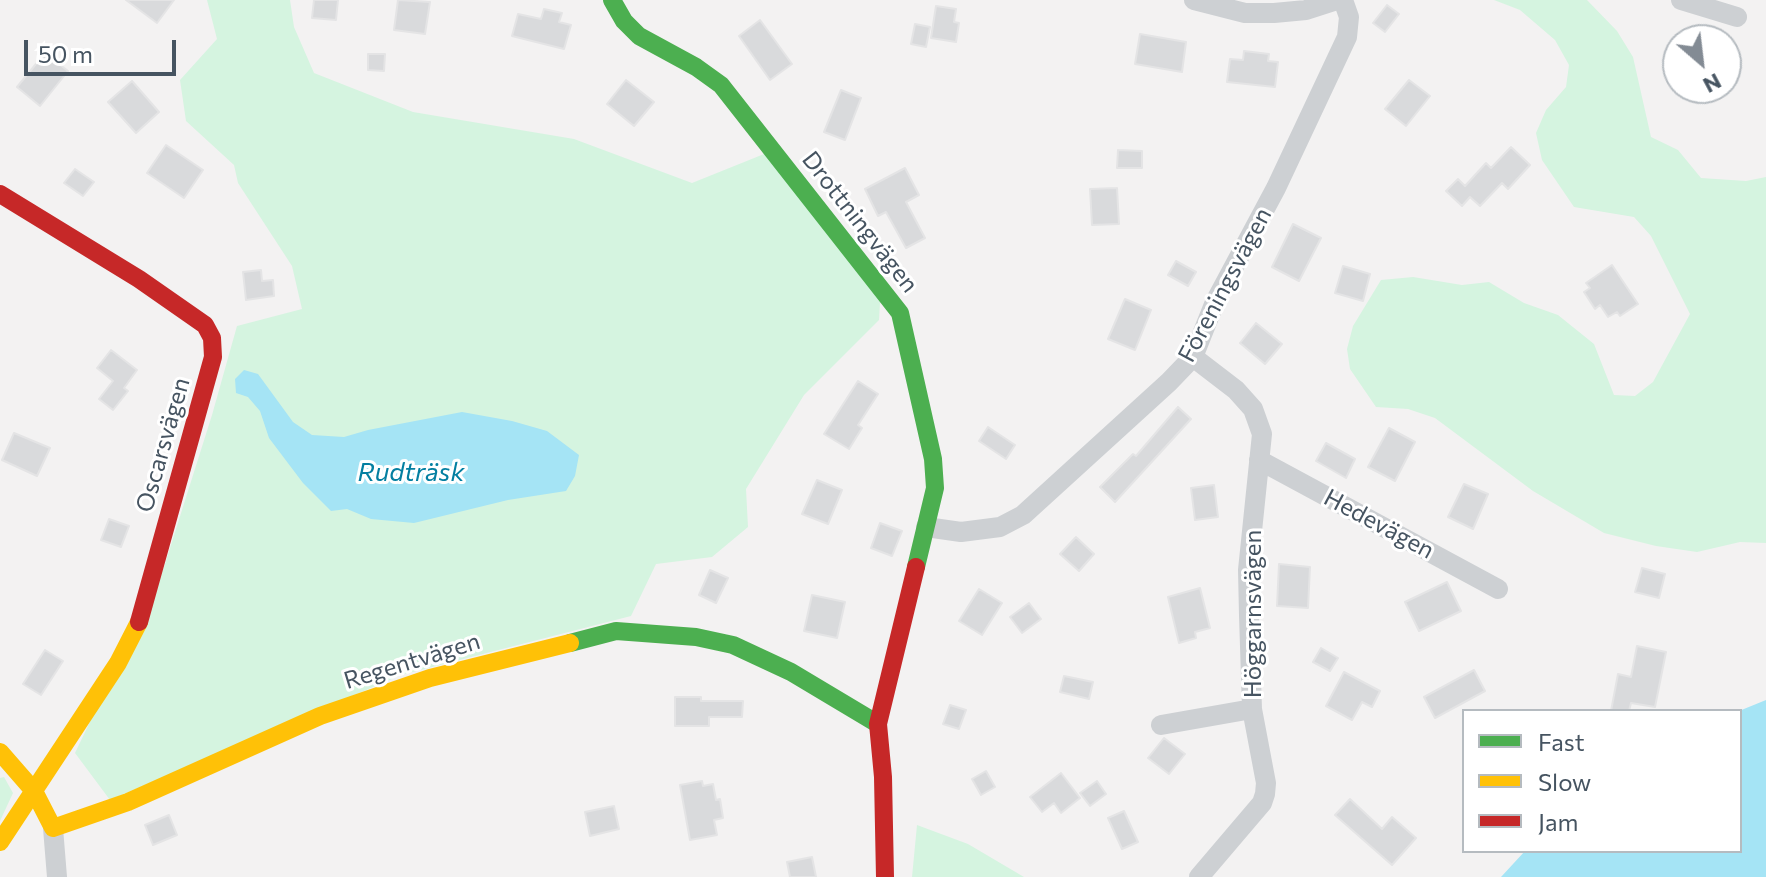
<!DOCTYPE html>
<html>
<head>
<meta charset="utf-8">
<style>
  body { margin:0 }
  #map { position:relative; width:1766px; height:877px; overflow:hidden; background:#f3f2f2; font-family:Commissioner,sans-serif }
  canvas { display:block }
  .legend { position:absolute; left:1462px; top:709px; width:280px; height:144px; box-sizing:border-box; background:#fff; border:2px solid #b5bbc0; margin:0; padding:10px 14px; list-style:none; font-size:24px; color:#465461 }
  .legend li { display:flex; align-items:center; gap:16px; height:40px }
  .legend b { width:40px; border:2px solid #b5bbc0 }
  .north { position:absolute; left:1662px; top:24px; width:80px; height:80px; box-sizing:border-box; background:#fff; border:2px solid #b5bbc0; border-radius:50%; rotate:152deg; font-size:22px; font-weight:700; line-height:32px; text-align:center; color:#465461 }
  .north::after { content:''; display:block; margin:auto; width:28px; height:36px; background:#838b94; clip-path:polygon(50% 0,100% 100%,50% 72%,0 100%) }
  .scale { position:absolute; left:24px; top:40px; width:152px; height:36px; box-sizing:border-box; border:4px solid #465461; border-top:0; padding-left:10px; font-size:24px; line-height:28px; white-space:nowrap; color:#465461; -webkit-text-stroke:6px #fff; paint-order:stroke }
</style>
</head>
<body>
<div id="map">
<canvas width="1766" height="877"></canvas>
<ul class="legend">
<li><b style="height:10px;background:#4caf50"></b>Fast</li>
<li><b style="height:10px;background:#ffc107"></b>Slow</li>
<li><b style="height:10px;background:#c62828"></b>Jam</li>
</ul>
<div class="north">N</div>
<div class="scale">50 m</div>
</div>
<script>
const c = document.querySelector('canvas').getContext('2d');
c.lineJoin = 'round';
function fillPath(path, color) { c.fillStyle = color; c.fill(path, 'evenodd'); }
const poly = rows => new Path2D(rows.map(r => 'M' + r).join(''));
function strokePath(path, color, width, dash) { c.strokeStyle = color; c.lineWidth = width; c.lineCap = dash ? 'butt' : 'round'; c.setLineDash(dash || []); c.stroke(path); }
function write(font, color, halo, rows, align = 'center') {
  c.font = font + ' Commissioner,sans-serif'; c.lineWidth = 6; c.setLineDash([]); c.textBaseline = 'middle'; c.strokeStyle = halo; c.fillStyle = color; for (const [text, x, y, turn = 0] of rows) {
    c.save(); c.translate(x, y); c.rotate((+turn || 0) * Math.PI / 180); c.textAlign = isNaN(turn) ? turn : align; if (halo) c.strokeText(text, 0, 0); c.fillText(text, 0, 0); c.restore();
  }
}
const green = poly([
  [207,0,290,0,294,27,314,73,413,112,574,139,692,183,779,148,881,285,879,320,804,395,746,489,748,527,712,557,656,564,631,616,401,675,110,800,75,753,164,567,212,415,237,326,302,309,292,266,238,183,234,165,186,121,180,80,217,39],
  [1494,0,1587,0,1617,31,1633,57,1651,137,1678,150,1701,178,1746,181,1766,177,1766,543,1740,542,1697,552,1656,546,1604,533,1533,491,1435,418,1408,409,1376,407,1350,369,1347,349,1353,326,1381,280,1413,277,1462,285,1489,282,1524,303,1558,315,1594,344,1614,395,1635,396,1653,382,1690,314,1651,236,1634,217,1574,207,1542,160,1536,133,1546,110,1566,87,1569,65,1555,40,1520,10],
  [4,777,13,793,0,821,0,778],
  [917,825,968,844,1024,877,912,877]
]);
const water = poly([
  [244,370,258,374,293,422,312,435,344,437,368,430,462,412,512,421,547,431,579,455,575,476,566,491,508,500,414,523,371,519,347,509,331,511,303,483,269,438,260,411,248,397,236,393,235,379],
  [1766,700,1766,877,1501,877,1525,851,1740,851,1739,711]
]);
const building = poly([
  [126,0,174,0,157,23,126,0],
  [314,0,338,0,336,20,312,18,314,0],
  [398,0,430,2,425,34,394,30,398,0],
  [1387,5,1399,14,1385,32,1373,23,1387,5],
  [936,6,956,9,954,22,959,23,956,42,931,38,936,6],
  [544,9,562,13,559,22,571,25,564,49,512,36,518,14,541,19,544,9],
  [760,20,792,64,770,80,739,36,760,20],
  [915,24,930,27,926,47,911,44,915,24],
  [1140,34,1186,42,1182,72,1135,64,1140,34],
  [1244,51,1269,54,1268,61,1278,62,1275,87,1227,82,1230,59,1243,60,1244,51],
  [45,53,68,71,40,106,17,87,45,53],
  [368,54,385,54,384,71,368,70,368,54],
  [626,80,654,102,634,126,607,104,626,80],
  [1409,80,1430,96,1406,126,1385,109,1409,80],
  [132,81,159,112,136,133,108,102,132,81],
  [841,90,861,98,845,140,824,132,841,90],
  [166,145,203,170,184,198,147,173,166,145],
  [1511,147,1530,165,1508,189,1502,183,1480,206,1470,197,1462,206,1446,191,1458,179,1465,186,1486,163,1491,168,1511,147],
  [1118,150,1142,151,1142,168,1117,168,1118,150],
  [905,168,919,195,906,202,925,238,906,248,886,212,878,216,865,189,905,168],
  [75,169,94,182,83,196,64,183,75,169],
  [1117,188,1119,224,1092,225,1090,189,1117,188],
  [1293,224,1321,238,1299,281,1272,267,1293,224],
  [1176,261,1196,272,1188,286,1168,275,1176,261],
  [1612,265,1638,304,1620,316,1617,312,1608,317,1600,305,1595,309,1584,292,1590,288,1586,283,1612,265],
  [1343,266,1370,274,1363,301,1335,293,1343,266],
  [261,270,262,281,273,280,274,296,246,300,243,272,261,270],
  [1125,299,1151,310,1135,350,1108,339,1125,299],
  [1256,323,1282,344,1265,364,1240,343,1256,323],
  [111,350,137,370,124,388,128,391,113,410,99,399,113,381,97,368,111,350],
  [858,381,878,394,858,425,862,428,849,449,824,434,858,381],
  [1178,407,1191,419,1115,502,1100,487,1133,454,1136,456,1178,407],
  [988,427,1015,445,1006,459,979,441,988,427],
  [1389,428,1415,442,1395,481,1368,467,1389,428],
  [14,433,50,448,37,476,2,460,14,433],
  [1326,443,1355,459,1346,478,1316,461,1326,443],
  [817,480,842,490,828,524,802,514,817,480],
  [1464,484,1488,494,1473,529,1448,517,1464,484],
  [1214,485,1218,517,1195,520,1191,488,1214,485],
  [109,519,129,526,121,547,101,540,109,519],
  [880,523,902,531,892,556,871,548,880,523],
  [1076,537,1094,554,1079,571,1060,554,1076,537],
  [1279,564,1310,567,1308,608,1277,606,1279,564],
  [1642,568,1665,574,1659,598,1635,592,1642,568],
  [710,570,728,578,716,603,699,595,710,570],
  [1447,582,1461,611,1419,631,1405,602,1447,582],
  [1200,588,1210,628,1195,632,1196,638,1179,643,1168,597,1200,588],
  [979,589,1002,603,982,635,959,621,979,589],
  [812,595,845,602,837,638,804,631,812,595],
  [1029,603,1041,619,1022,633,1010,617,1029,603],
  [1637,646,1666,652,1655,707,1631,703,1629,711,1611,711,1618,674,1631,677,1637,646],
  [1321,648,1338,658,1330,671,1313,662,1321,648],
  [45,650,63,661,41,695,23,684,45,650],
  [1474,670,1485,691,1435,718,1424,697,1474,670],
  [1344,672,1380,691,1372,707,1362,702,1352,720,1326,706,1344,672],
  [1064,676,1093,682,1089,699,1060,692,1064,676],
  [675,697,701,697,701,701,743,701,742,717,709,717,709,726,675,726,675,697],
  [950,705,966,710,959,729,943,724,950,705],
  [1164,738,1185,754,1169,774,1148,758,1164,738],
  [986,771,995,787,981,795,972,779,986,771],
  [1061,773,1080,798,1061,813,1054,803,1042,812,1030,797,1061,773],
  [702,781,703,786,713,784,716,800,720,799,723,818,714,820,717,835,690,840,680,785,702,781],
  [1097,781,1106,794,1090,806,1080,793,1097,781],
  [1350,799,1382,829,1392,817,1416,838,1392,865,1335,815,1350,799],
  [614,806,619,829,590,836,585,812,614,806],
  [1124,811,1138,842,1122,849,1108,818,1124,811],
  [169,815,177,835,153,845,145,825,169,815],
  [812,857,816,877,790,877,787,862,812,857]
]);
const street = poly([
  [1194,0,1245,13,1274,13,1306,10,1337,0],
  [1681,0,1737,17],
  [1193,357,1236,390,1253,409,1262,434,1248,570,1249,615,1252,709,1266,783,1265,794,1262,803,1199,877],
  [1259,460,1498,589],
  [926,527,961,532,1000,527,1023,515,1169,382,1193,357,1215,302,1276,188,1347,37,1349,17,1343,0],
  [1161,725,1252,709],
  [53,828,57,877]
]);
const fast = poly([
  [612,0,624,21,639,36,696,67,721,85,900,313,933,459,935,488,916,567],
  [570,643,616,631,696,637,733,645,791,672,878,724]
]);
const slow = poly([
  [0,752,34,791,53,828,128,802,320,716,430,678,570,643],
  [0,842,118,663,139,622]
]);
const jam = poly([
  [0,194,139,279,205,325,212,338,213,357,139,622],
  [885,877,883,777,878,724,916,567]
]);
const streetNames = [
  ["Drottningvägen",860,222,52],
  ["Föreningsvägen",1225,285,-62],
  ["Oscarsvägen",163,445,-74],
  ["Hedevägen",1379,524,28],
  ["Höggarnsvägen",1253,614,-90],
  ["Regentvägen",412,661,-17]
];
const waterNames = [
  ["Rudträsk",411,472]
];
fillPath(green, '#d5f4e0');
fillPath(water, '#a5e4f5');
fillPath(building, '#d9dadc');
strokePath(building, '#e4e4e5', 2);
strokePath(street, '#cdd0d3', 20);
strokePath(fast, '#4caf50', 18);
strokePath(slow, '#ffc107', 18);
strokePath(jam, '#c62828', 18);
write('24px', '#465461', '#fff', streetNames);
write('italic 26px', '#037fa1', '#fff', waterNames);
</script>
</body>
</html>
